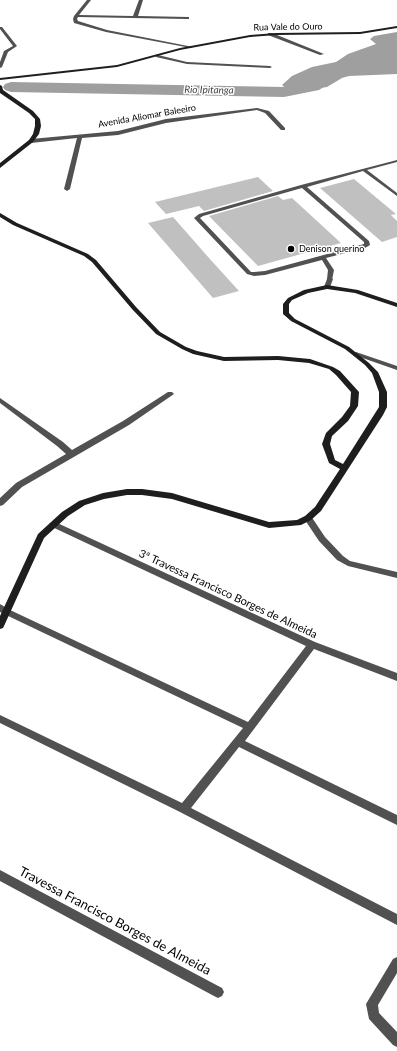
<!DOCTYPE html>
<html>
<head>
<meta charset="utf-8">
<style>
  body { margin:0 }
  canvas { display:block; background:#fff }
</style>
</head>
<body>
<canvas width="397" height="1051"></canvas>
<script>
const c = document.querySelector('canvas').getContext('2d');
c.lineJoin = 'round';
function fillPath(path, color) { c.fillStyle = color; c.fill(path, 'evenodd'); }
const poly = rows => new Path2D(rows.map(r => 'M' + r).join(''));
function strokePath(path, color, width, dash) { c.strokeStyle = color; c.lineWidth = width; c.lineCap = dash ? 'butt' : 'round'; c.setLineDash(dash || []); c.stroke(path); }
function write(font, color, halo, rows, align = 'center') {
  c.font = font + ' Lato,sans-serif'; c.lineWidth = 3; c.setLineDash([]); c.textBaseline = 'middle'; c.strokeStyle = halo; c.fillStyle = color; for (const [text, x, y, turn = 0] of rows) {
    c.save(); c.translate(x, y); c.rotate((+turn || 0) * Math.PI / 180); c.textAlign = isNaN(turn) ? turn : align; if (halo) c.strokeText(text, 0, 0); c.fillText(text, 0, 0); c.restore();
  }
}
const water = poly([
  [397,32,397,74,349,76,342,78,327,87,290,92,282,85,292,76,312,67,336,62,348,54,376,44,370,39,374,36]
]);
const river = poly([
  [322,77,327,79,330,82,327,85,319,90,284,97,11,92,5,90,3,87,5,84,11,82,284,87,309,83,322,77]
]);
const building = poly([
  [258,177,273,191,204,211,199,206,166,214,155,202],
  [354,179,396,214,391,215,397,221,397,237,382,242,320,188],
  [278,196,283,200,292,198,341,243,258,266,209,216],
  [173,217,209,258,239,291,213,298,148,223]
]);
const lane = poly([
  [0,27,2,27,17,46,8,52,2,67,0,68,0,62,4,51,13,46,0,29,0,27],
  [397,160,397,162,367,170,397,193,397,196,363,171,307,187,369,241,370,245,365,248,326,258,334,270,332,280,328,280,327,279,328,270,322,260,265,275,254,276,247,274,194,218,199,214,301,185,397,160],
  [302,188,364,242,364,244,265,271,254,272,251,272,200,218,203,216,302,188]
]);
const street = poly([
  [87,0,91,0,79,15,133,16,139,0,143,0,138,16,189,17,189,19,187,19,78,17,77,19,78,21,107,30,193,47,191,48,106,32,74,23,73,19,74,16,87,0],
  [268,33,272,33,324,54,320,55,268,35,268,33],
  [158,55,187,62,270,66,272,67,270,68,187,64,156,57,156,55,158,55],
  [257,108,269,111,285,128,285,130,281,130,265,113,257,110,166,123,118,135,82,138,70,189,67,191,64,189,77,138,31,143,28,141,31,139,118,131,166,119,257,108],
  [330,277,333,279,330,287,327,289,325,288,324,287,327,279,330,277],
  [356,352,397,366,397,370,354,355,353,354,356,352],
  [168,392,172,392,174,394,129,425,22,487,3,505,0,506,0,498,16,483,66,454,57,446,0,403,0,398,63,442,72,450,123,421,168,392],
  [308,515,311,516,325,537,343,556,350,561,397,572,397,578,348,566,337,560,319,541,305,520,304,518,308,515],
  [53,521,315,642,397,673,397,681,314,649,245,741,397,815,397,825,239,747,191,808,397,914,397,925,180,812,0,723,0,715,182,803,243,728,4,614,0,612,0,604,10,610,248,722,306,646,50,526,49,524,53,521],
  [0,870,222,988,224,992,222,996,218,998,214,996,0,881,0,870],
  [397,957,397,973,378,1005,379,1013,397,1032,397,1047,393,1045,369,1019,366,1004,393,959,397,957]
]);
const secondary = poly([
  [397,26,397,28,360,34,276,35,250,37,180,50,117,67,0,80,0,78,117,65,180,48,250,35,276,33,360,32,397,26],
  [0,85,2,86,3,90,33,111,40,119,41,126,39,134,33,142,0,168,0,163,29,140,33,134,35,126,35,119,29,113,0,93,0,85],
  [0,213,17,223,88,254,96,260,136,307,160,332,186,347,197,351,224,357,278,356,310,359,333,367,340,371,359,392,358,406,348,421,332,436,330,444,335,460,343,464,379,407,379,392,372,373,365,365,345,349,291,321,283,314,283,304,288,298,304,290,327,285,358,290,397,303,397,307,355,293,327,289,308,293,292,300,289,304,289,313,295,319,349,347,369,363,378,372,387,392,387,407,383,415,321,511,311,520,301,525,269,528,172,499,142,495,127,495,104,499,85,505,68,516,44,538,4,626,3,628,0,629,0,616,38,534,62,512,79,501,103,493,127,489,142,489,172,493,269,522,297,520,305,516,315,507,340,469,329,463,322,444,326,433,342,417,350,406,351,392,336,375,329,369,309,363,278,360,224,361,193,354,182,349,156,334,132,309,92,262,84,256,13,225,0,217,0,213]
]);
const markers = [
  [291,249,4,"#000"]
];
const farStreetnames = [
  ["Rua Vale do Ouro",288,27,-1],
  ["Avenida Aliomar Baleeiro",147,116,-10]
];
const farPoinames = [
  ["Denison querino",299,249]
];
const farWaternames = [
  ["Rio Ipitanga",209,90,1]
];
const streetNames = [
  ["3ª Travessa Francisco Borges de Almeida",228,594,25]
];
const nearStreetnames = [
  ["Travessa Francisco Borges de Almeida",115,921,28]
];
fillPath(water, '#9f9f9f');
fillPath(river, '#9f9f9f');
fillPath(building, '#c0c0c0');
fillPath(lane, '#515151');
fillPath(street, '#515151');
fillPath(secondary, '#1e1e1e');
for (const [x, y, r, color] of markers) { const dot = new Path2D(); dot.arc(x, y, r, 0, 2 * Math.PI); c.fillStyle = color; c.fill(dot); strokePath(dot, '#fff', 1.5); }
write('9px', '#000', '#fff', farStreetnames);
write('9px', '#000', '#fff', farPoinames, 'left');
write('italic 10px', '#404040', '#fff', farWaternames);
write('11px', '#000', '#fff', streetNames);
write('13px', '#000', '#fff', nearStreetnames);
</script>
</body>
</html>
